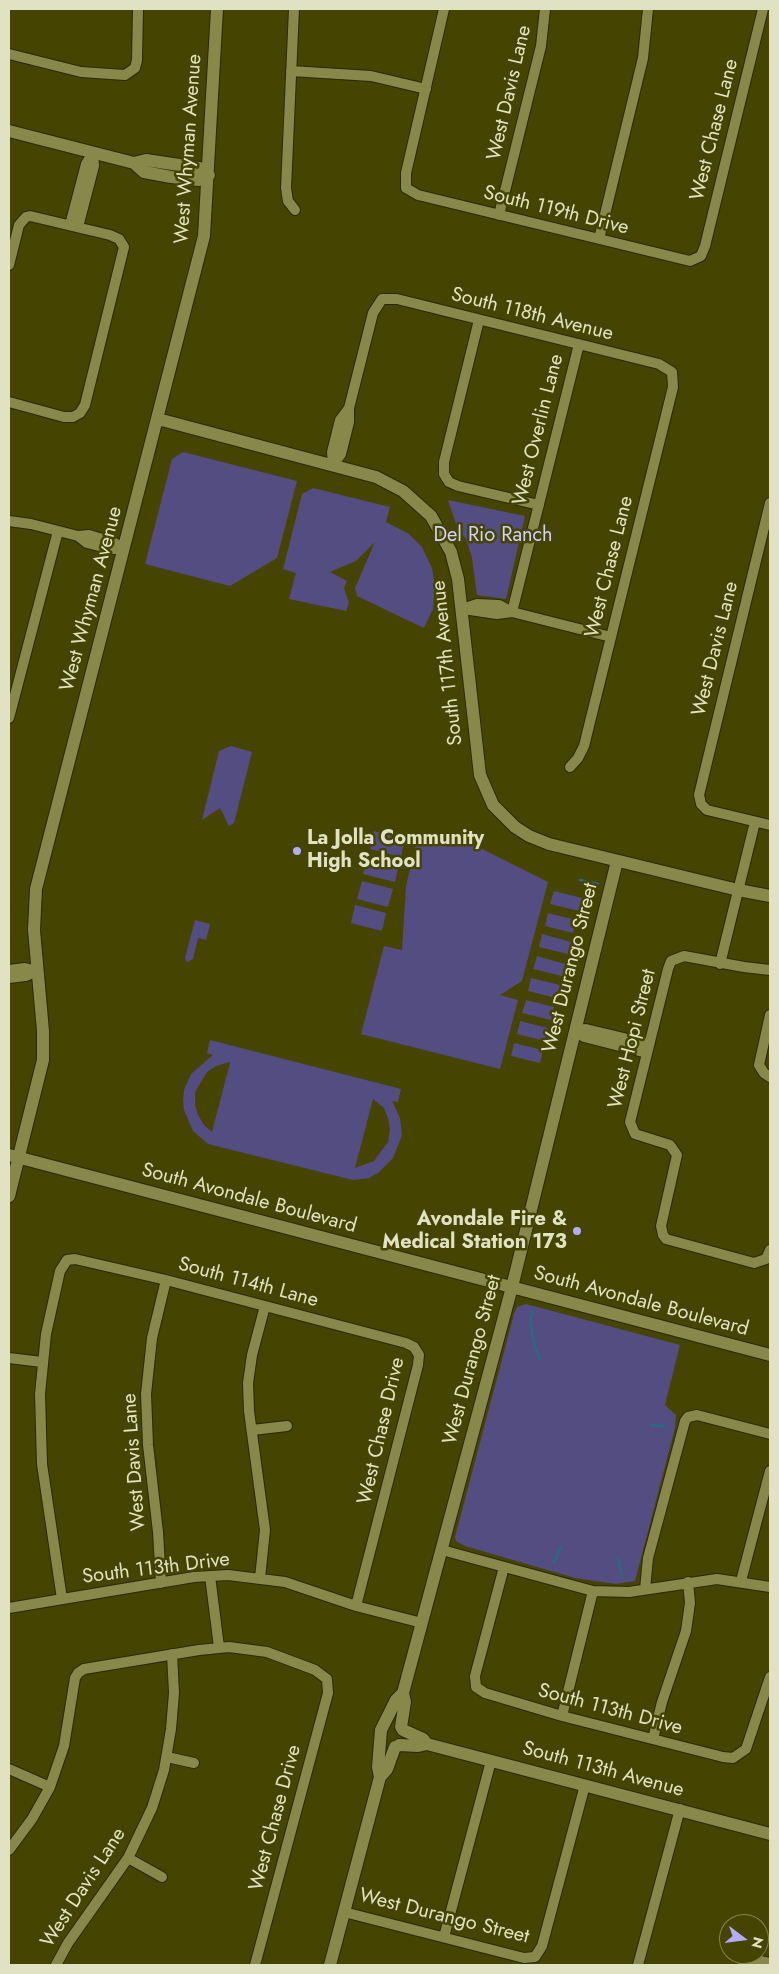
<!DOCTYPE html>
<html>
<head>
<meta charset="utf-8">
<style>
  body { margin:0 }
  #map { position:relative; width:779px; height:1974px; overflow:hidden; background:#454400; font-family:Jost,sans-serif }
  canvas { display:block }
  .frame { position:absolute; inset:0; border:10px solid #e1e2c3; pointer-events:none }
  .north { position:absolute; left:719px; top:1914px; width:50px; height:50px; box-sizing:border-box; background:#454400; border:1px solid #83834e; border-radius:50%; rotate:105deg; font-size:14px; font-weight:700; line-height:20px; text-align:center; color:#e1e2c3 }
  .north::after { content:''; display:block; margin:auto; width:18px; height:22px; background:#b4acf9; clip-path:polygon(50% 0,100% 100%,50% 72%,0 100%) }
</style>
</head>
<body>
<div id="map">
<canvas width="779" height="1974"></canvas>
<div class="frame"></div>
<div class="north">N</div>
</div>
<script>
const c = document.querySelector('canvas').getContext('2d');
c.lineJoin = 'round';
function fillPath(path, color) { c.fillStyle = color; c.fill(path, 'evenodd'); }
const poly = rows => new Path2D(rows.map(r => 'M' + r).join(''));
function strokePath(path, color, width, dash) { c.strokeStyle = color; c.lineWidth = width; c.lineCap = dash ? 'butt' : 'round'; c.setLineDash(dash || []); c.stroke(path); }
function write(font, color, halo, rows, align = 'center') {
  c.font = font + ' Jost,sans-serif'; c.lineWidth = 5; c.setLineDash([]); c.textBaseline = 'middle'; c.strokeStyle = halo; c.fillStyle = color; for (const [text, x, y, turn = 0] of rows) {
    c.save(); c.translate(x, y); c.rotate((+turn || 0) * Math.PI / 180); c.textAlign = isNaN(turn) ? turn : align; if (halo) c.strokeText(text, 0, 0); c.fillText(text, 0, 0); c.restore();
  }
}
const green = poly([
  [183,452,297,481,277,558,230,586,145,564,172,459],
  [313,488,390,507,386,522,409,534,422,547,432,568,435,587,433,609,424,628,357,596,355,588,375,542,356,561,330,572,347,581,344,588,349,603,346,611,289,599,296,573,283,569,302,494],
  [448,500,525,516,506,599,477,595,472,558,466,539,457,527],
  [231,746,252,752,234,823,229,826,220,808,202,820,219,751],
  [374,831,405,839,401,857,370,849],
  [433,835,474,845,548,882,522,981,500,995,518,1000,500,1069,361,1034,384,946,402,950,406,886,416,844],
  [368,856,399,864,395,882,363,874],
  [362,881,393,889,388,907,357,899],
  [554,891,582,898,579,911,550,904],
  [355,905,386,913,382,931,351,923],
  [548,913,576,920,573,933,545,926],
  [195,920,210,924,206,940,198,938,193,959,187,962,185,958],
  [542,934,571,942,568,954,539,947],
  [537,956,565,964,562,976,533,969],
  [531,978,560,985,556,998,528,991],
  [526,1000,554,1007,551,1020,522,1013],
  [520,1021,548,1028,545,1041,517,1034],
  [210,1040,401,1089,398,1102,392,1101,400,1118,402,1135,393,1158,378,1173,369,1178,353,1180,208,1144,193,1131,184,1110,183,1101,184,1090,191,1074,213,1055,207,1053],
  [230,1062,230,1063,212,1132,204,1125,198,1115,195,1105,195,1092,207,1072,216,1066],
  [373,1099,384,1108,388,1118,390,1129,388,1142,374,1161,355,1168],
  [514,1043,543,1050,540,1063,511,1056],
  [526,1304,680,1345,665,1405,676,1415,675,1428,635,1581,616,1584,575,1578,465,1546,456,1541,455,1537,514,1314,517,1307]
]);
const stream = poly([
  [580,880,598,884],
  [533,1311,530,1320,535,1347,540,1359],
  [651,1425,665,1426],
  [618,1559,622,1576],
  [554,1563,561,1546]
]);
const minor = poly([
  [294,9,286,188,288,201,295,210],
  [444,9,406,173,406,188,418,195,690,261,701,256,705,246,763,9],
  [9,54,81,72,125,75,135,68,137,60,138,9],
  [291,71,371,76,426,89],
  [499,215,541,46,545,9],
  [70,225,86,164,93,153],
  [78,227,94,166,93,153],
  [599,239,643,58,648,9],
  [9,265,19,225,26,217,30,216,110,235,119,239,124,247,85,405,80,413,73,417,64,417,9,402],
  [479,320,444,462,444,474,449,482,458,486,539,505],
  [333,465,341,454,349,422,349,408,373,313,382,299,397,299,659,364,672,372,673,387,584,746,578,758,570,767],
  [333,465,332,452,340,420,349,408],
  [770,503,699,795,701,804,707,810,770,825],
  [9,521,31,524,78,536,89,535,113,542,124,549],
  [78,536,87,543,111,549,124,549],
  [462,609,477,604,499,605,512,612,611,637],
  [463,609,497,614,512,612],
  [512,612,579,344],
  [9,718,58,531],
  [720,964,755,822],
  [9,970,25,968,38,971],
  [770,970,744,967,684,956,671,961,668,969,630,1122,635,1134,670,1145,677,1155,661,1226,663,1235,666,1239,754,1263,766,1259,770,1250],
  [9,978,26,976,38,971],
  [770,1015,759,1065,764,1073,770,1077],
  [575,1030,584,1037,647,1053],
  [575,1030,586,1029,649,1044],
  [9,1358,42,1362],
  [252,1430,287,1426],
  [442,1550,593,1591,629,1592,717,1579,770,1587],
  [504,1567,475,1676,476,1687,485,1693,562,1716,723,1757,733,1758,746,1749,770,1677],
  [210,1576,219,1647],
  [260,1578,265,1530,249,1411,248,1383,252,1355,265,1306],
  [741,1581,770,1471],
  [161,1583,158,1532,148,1445,146,1394,152,1338,166,1280],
  [645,1589,648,1558,685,1421,688,1417,697,1415,770,1434],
  [62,1599,42,1464,40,1394,46,1334,60,1271,67,1260,75,1259,166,1280,406,1343,414,1347,419,1355,418,1365,356,1606],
  [9,1608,194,1577,228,1575,285,1582,356,1606,422,1623],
  [562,1716,593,1591],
  [653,1739,662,1702,686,1631,690,1603,688,1582],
  [167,1757,194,1763],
  [9,1769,50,1787],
  [9,1850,32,1819,50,1787,64,1746,75,1678,78,1673,84,1669,199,1650,229,1647,267,1652,315,1670,327,1679,328,1693,255,1965],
  [128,1858,162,1877],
  [344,1912,524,1958,535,1957,542,1946,585,1785],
  [444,1937,491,1761],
  [56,1965,68,1943,128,1858,152,1808,164,1770,171,1729,174,1693,172,1654],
  [638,1965,680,1809],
  [743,1965,755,1960,770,1963]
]);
const tertiary = poly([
  [9,131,134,163,146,160,199,168,209,175,199,180,171,177,144,172,134,163],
  [158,419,376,477,403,491,431,516,451,552,458,579,480,775,493,805,515,827,529,836,549,844,738,890,770,896],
  [9,1196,43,1060,43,1031,34,930,36,889,204,236,217,9],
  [401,1727,405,1702,403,1693,512,1287,617,861],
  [403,1730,423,1739,427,1744,770,1834],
  [399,1745,418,1746,427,1744],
  [380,1777,378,1767,381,1730,396,1700,403,1693],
  [330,1965,380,1777,387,1769,395,1747]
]);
const secondary = poly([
  [9,1155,770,1355]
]);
const markers = [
  [297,851,5,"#b4acf9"],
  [577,1231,5,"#b4acf9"]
];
const streetNames = [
  ["West Davis Lane",510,93,-77],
  ["West Chase Lane",715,130,-76],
  ["West Whyman Avenue",189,149,-86],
  ["South 119th Drive",556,211,14],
  ["South 118th Avenue",532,315,14],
  ["West Overlin Lane",539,430,-76],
  ["West Chase Lane",610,567,-76],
  ["West Whyman Avenue",92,599,-75],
  ["West Davis Lane",716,649,-76],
  ["South 117th Avenue",448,663,-96],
  ["West Durango Street",571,968,-76],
  ["West Hopi Street",633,1039,-76],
  ["South Avondale Boulevard",249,1199,15],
  ["South 114th Lane",248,1283,15],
  ["South Avondale Boulevard",641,1302,15],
  ["West Durango Street",473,1360,-75],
  ["West Chase Drive",382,1431,-77],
  ["West Davis Lane",135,1462,-94],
  ["South 113th Drive",156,1569,-7],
  ["South 113th Drive",610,1710,15],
  ["South 113th Avenue",603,1770,15],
  ["West Chase Drive",276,1818,-75],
  ["West Davis Lane",84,1888,-57],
  ["West Durango Street",444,1917,14]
];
const parkNames = [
  ["Del Rio Ranch",493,536]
];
const poiNames = [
  ["La Jolla Community",307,839],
  ["High School",307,862],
  ["Avondale Fire &",567,1220,"right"],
  ["Medical Station 173",567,1243,"right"]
];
fillPath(green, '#544d81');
strokePath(stream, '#296982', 2.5);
strokePath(minor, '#2a2909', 12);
strokePath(tertiary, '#2a2909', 14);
strokePath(secondary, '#2a2909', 14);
strokePath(minor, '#88884b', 10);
strokePath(tertiary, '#88884b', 12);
strokePath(secondary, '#88884b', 12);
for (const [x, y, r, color] of markers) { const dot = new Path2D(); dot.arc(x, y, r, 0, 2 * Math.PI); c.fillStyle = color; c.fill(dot); strokePath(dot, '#454400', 2); }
write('20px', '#e1e2c3', '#454400', streetNames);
write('20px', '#d4d1fe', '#454400', parkNames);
write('bold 20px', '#e1e2c3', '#454400', poiNames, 'left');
</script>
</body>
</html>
